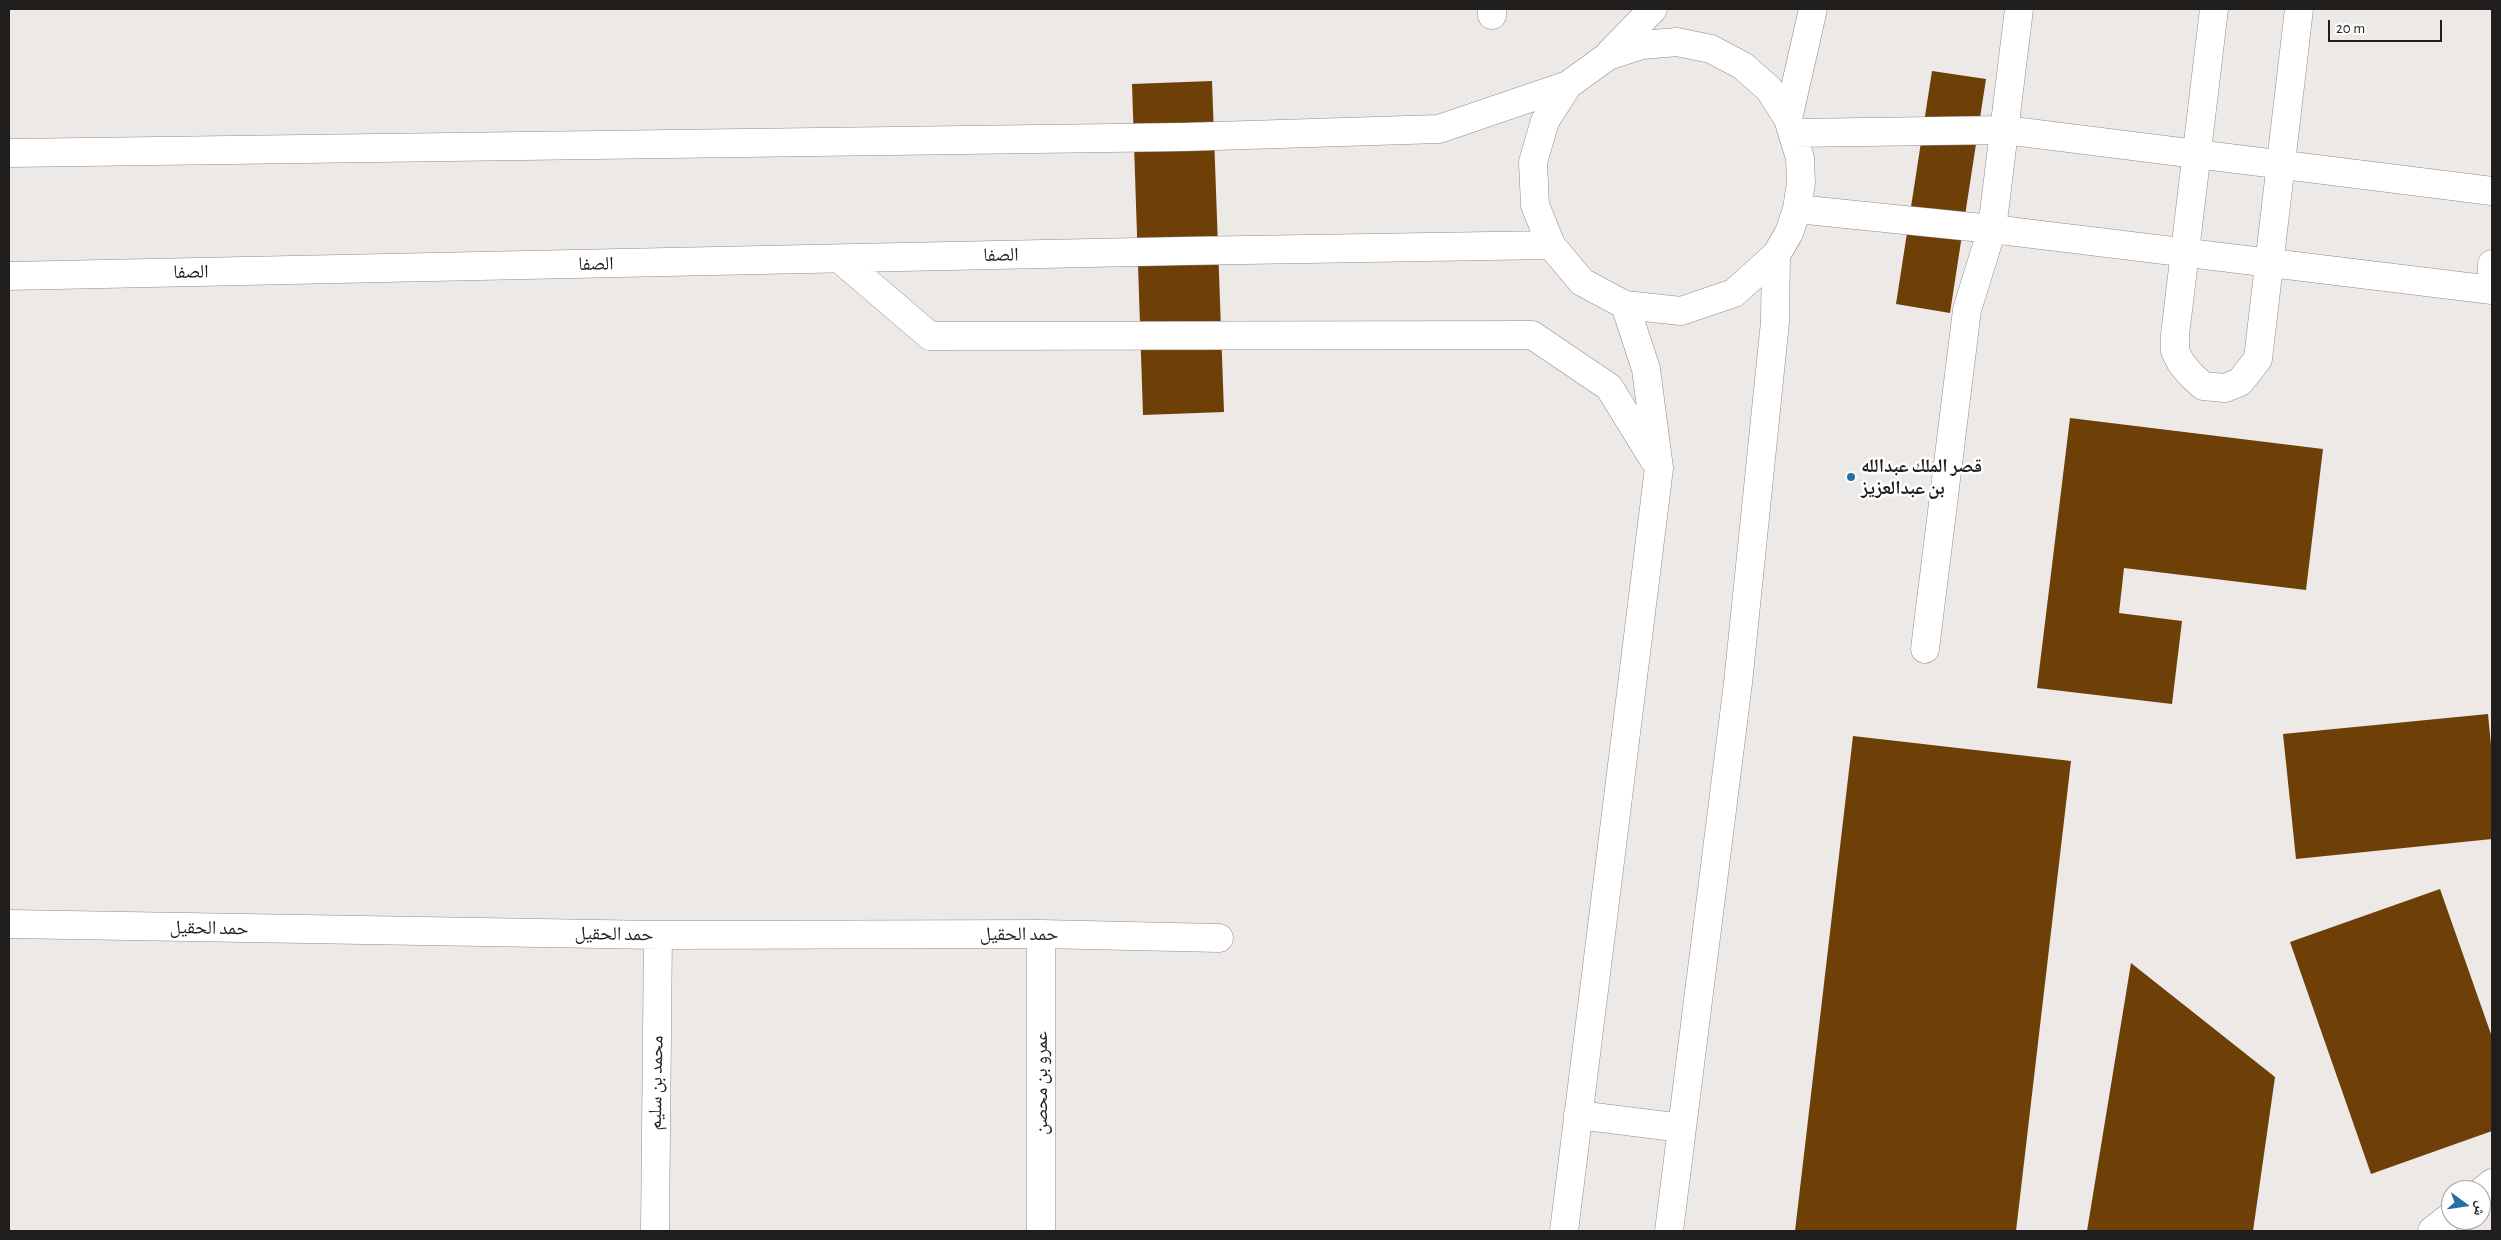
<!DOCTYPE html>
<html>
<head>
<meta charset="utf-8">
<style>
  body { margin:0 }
  #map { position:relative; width:2501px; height:1240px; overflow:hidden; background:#ece9e7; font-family:"Alegreya Sans","Noto Naskh Arabic",sans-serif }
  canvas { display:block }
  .frame { position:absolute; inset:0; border:10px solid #1f1e1d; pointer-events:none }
  .north { position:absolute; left:2441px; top:1180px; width:50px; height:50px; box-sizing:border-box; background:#fff; border:1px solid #a5a5a5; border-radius:50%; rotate:104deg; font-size:14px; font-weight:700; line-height:20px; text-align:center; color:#1f1e1d }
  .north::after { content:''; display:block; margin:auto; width:18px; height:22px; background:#2570a3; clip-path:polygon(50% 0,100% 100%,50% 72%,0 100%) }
  .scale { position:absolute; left:2328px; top:20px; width:114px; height:22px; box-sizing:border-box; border:2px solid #1f1e1d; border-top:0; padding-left:6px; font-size:15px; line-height:18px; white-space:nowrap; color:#1f1e1d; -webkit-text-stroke:4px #fff; paint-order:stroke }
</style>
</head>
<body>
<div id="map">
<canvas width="2501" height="1240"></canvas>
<div class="frame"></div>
<div class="north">ش</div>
<div class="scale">20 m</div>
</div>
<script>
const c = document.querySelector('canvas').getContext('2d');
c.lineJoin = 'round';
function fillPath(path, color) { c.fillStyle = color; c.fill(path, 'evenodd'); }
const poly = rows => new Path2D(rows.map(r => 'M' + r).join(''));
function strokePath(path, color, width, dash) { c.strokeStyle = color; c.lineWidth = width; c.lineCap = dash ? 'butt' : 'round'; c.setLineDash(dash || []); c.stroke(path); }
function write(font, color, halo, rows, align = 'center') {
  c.font = font + ' "Alegreya Sans","Noto Naskh Arabic",sans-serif'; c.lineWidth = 5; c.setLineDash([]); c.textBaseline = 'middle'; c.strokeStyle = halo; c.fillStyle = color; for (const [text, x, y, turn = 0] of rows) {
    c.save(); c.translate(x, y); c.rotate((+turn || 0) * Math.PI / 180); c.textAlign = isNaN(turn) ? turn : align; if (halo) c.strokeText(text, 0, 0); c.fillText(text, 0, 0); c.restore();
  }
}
const building = poly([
  [1932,71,1986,79,1950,313,1896,304],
  [1212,81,1224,412,1143,415,1132,84],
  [2070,418,2323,449,2306,590,2124,568,2119,613,2182,621,2172,704,2037,688],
  [2488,714,2492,755,2492,839,2296,859,2283,734],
  [1853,736,2071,761,2016,1231,1795,1231],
  [2440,889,2492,1037,2492,1131,2371,1174,2290,942],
  [2131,963,2275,1077,2253,1231,2087,1231]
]);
const minor = poly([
  [2214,9,2175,335,2175,351,2181,363,2191,375,2203,386,2225,388,2240,382,2258,359,2299,9],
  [1492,15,1492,9],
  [1610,53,1653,9],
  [1788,119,1813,9],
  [1794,133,2005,130,2492,191],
  [9,153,1184,137,1439,129,1568,85],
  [1797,209,1992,229,2492,290],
  [840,259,930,336,1532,335,1609,387,1654,460],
  [2492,264,2492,283],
  [9,276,1184,251,1551,245],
  [1925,649,1967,310,1992,229,2019,9],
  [9,924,658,935,1041,934,1219,938],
  [1578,1115,1682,1128],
  [2481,1192,2492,1183],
  [655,1231,658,935],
  [1041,1231,1041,934],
  [1564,1231,1659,468,1646,369,1625,305,1582,282,1551,245,1535,205,1533,162,1545,121,1568,85,1608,56,1642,45,1677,42,1711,49,1743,66,1769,89,1788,119,1800,158,1801,183,1797,209,1789,233,1776,255,1734,293,1681,311,1625,305],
  [1669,1231,1738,683,1775,322,1776,255],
  [2432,1231,2451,1216]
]);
const markers = [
  [1851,477,5,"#2570a3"]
];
const streetNames = [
  ["الصفا",1001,255,-1],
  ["الصفا",596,264,-1],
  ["الصفا",191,272,-1],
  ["حمد الحقيل",209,928,1],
  ["حمد الحقيل",614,934,1],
  ["حمد الحقيل",1019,934],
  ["محمد بن سليم",656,1083,-89],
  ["عمرو بن محصن",1041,1083,-90]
];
const poiNames = [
  ["قصر الملك عبدالله",1861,466],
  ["بن عبدالعزيز",1861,488]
];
fillPath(building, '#6e3f07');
strokePath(minor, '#8f8c8a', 29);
strokePath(minor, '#fff', 28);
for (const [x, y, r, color] of markers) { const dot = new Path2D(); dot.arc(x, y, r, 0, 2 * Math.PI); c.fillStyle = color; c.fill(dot); strokePath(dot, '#fff', 2); }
write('19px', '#1f1e1d', '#fff', streetNames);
write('bold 19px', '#1f1e1d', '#fff', poiNames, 'left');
</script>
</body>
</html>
